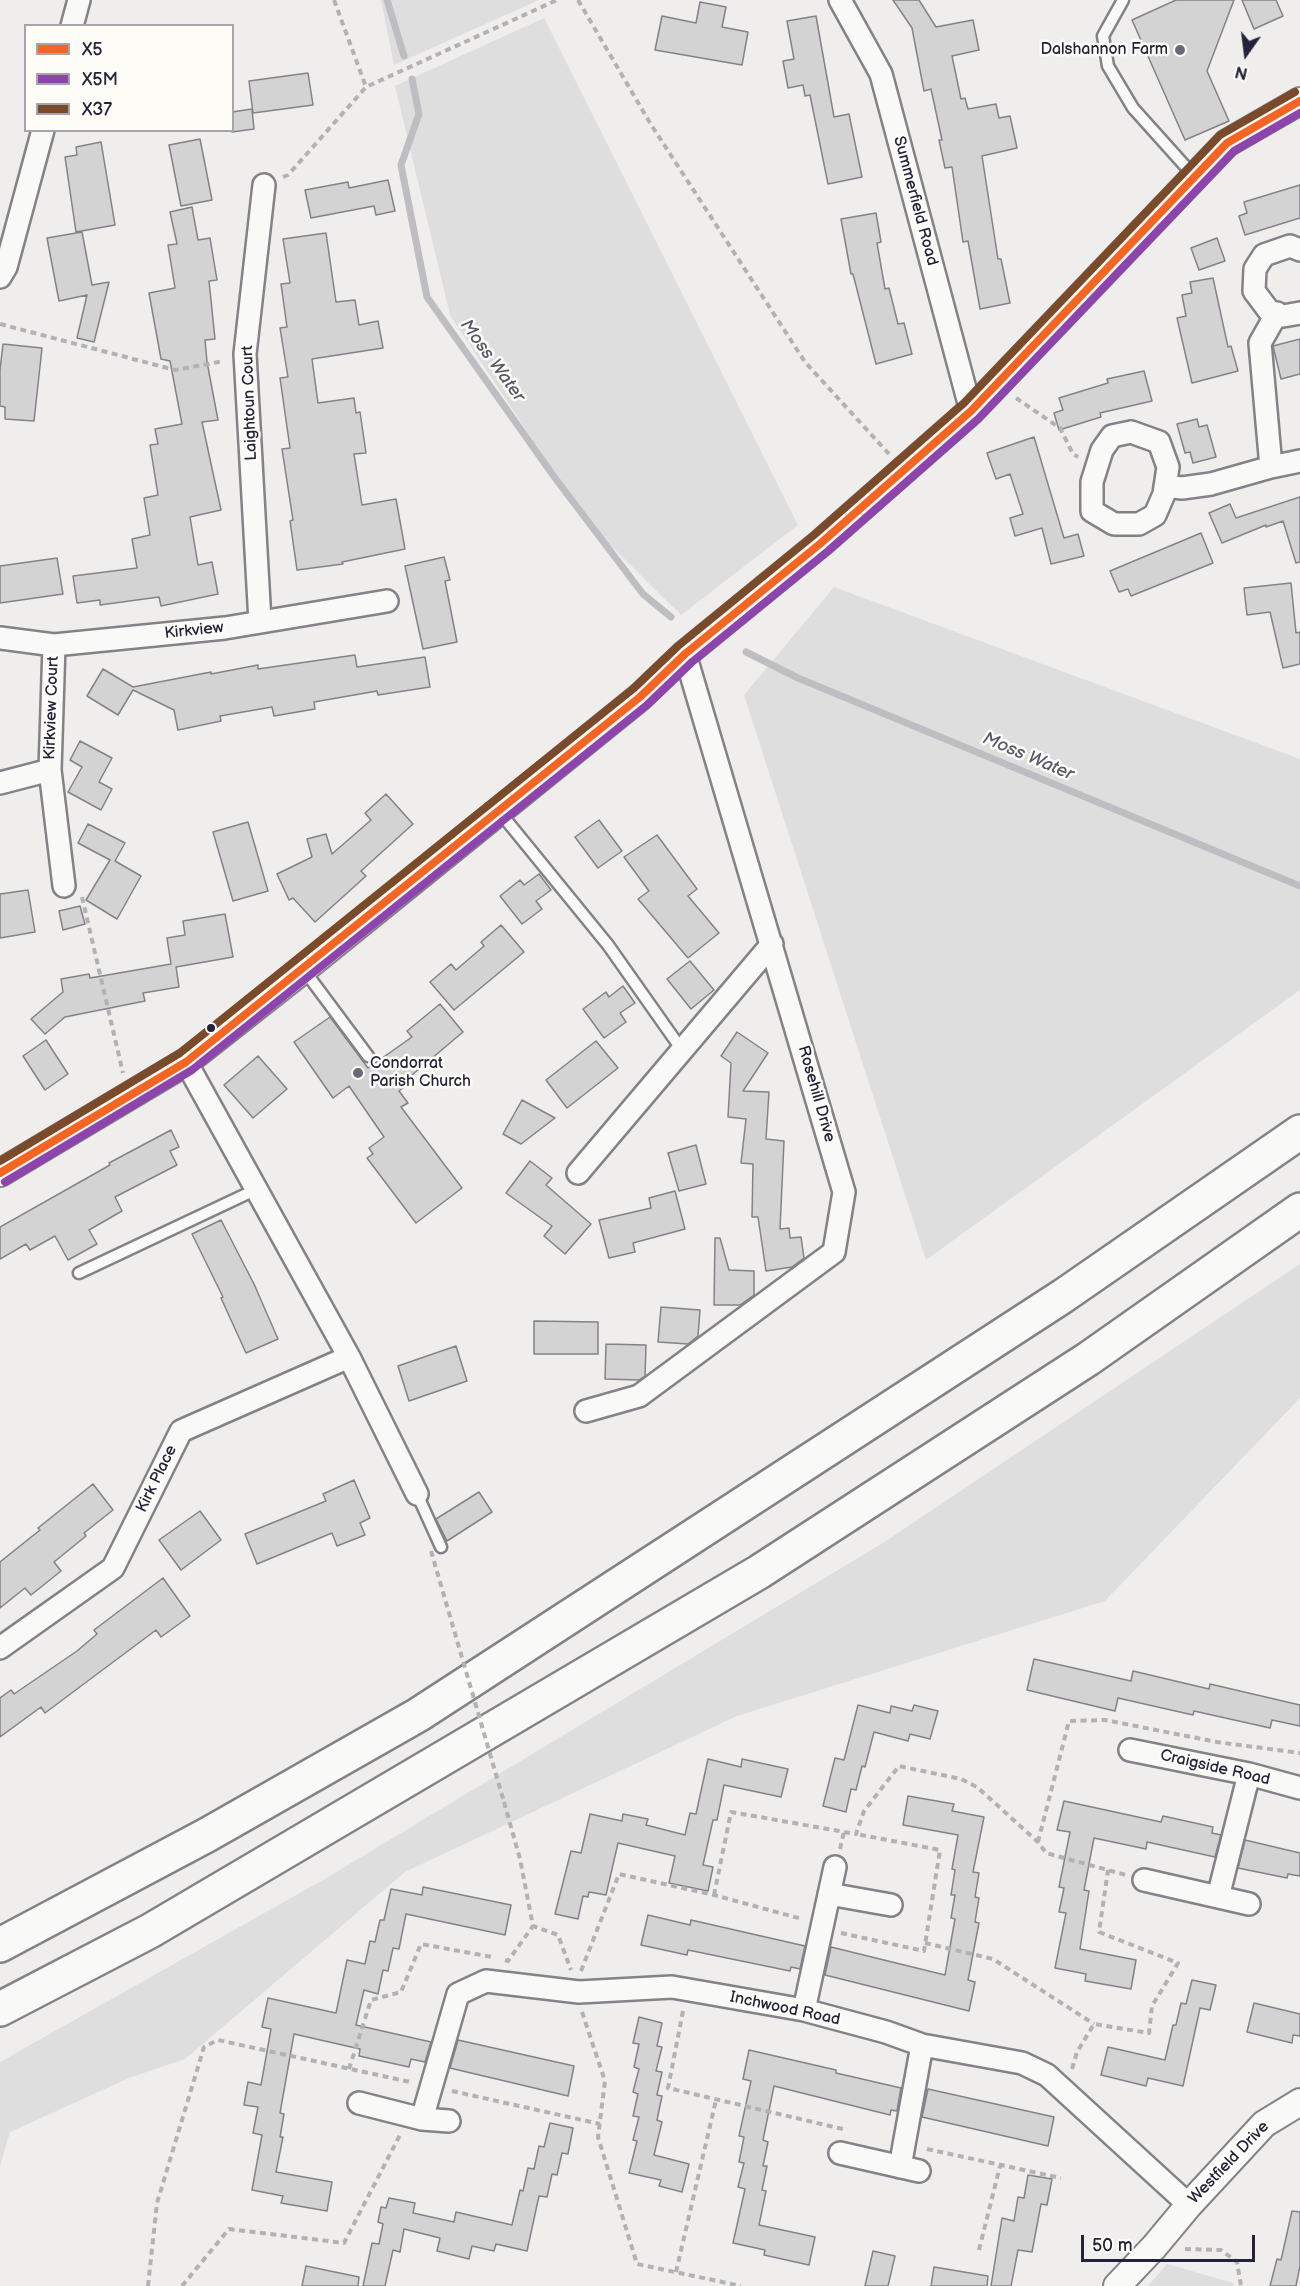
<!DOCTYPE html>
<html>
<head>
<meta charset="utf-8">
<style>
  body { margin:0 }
  #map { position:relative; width:1300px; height:2286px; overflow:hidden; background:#efeeed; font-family:"Balsamiq Sans",sans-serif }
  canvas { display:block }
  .legend { position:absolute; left:24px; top:24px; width:210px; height:108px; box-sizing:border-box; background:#fdfcf7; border:2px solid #a5a5ac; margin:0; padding:8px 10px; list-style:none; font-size:18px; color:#22223b }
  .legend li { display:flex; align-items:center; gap:12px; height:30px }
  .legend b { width:30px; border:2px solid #a5a5ac }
  .north { position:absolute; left:1216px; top:24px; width:60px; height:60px; -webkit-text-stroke:4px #fdfcf7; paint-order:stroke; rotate:194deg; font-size:16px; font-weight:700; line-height:24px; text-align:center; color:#22223b }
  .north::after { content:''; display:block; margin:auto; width:21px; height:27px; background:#22223b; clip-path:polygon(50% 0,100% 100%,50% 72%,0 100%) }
  .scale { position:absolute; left:1081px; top:2235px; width:174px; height:27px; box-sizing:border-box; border:3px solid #22223b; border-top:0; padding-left:8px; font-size:18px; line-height:21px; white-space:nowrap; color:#22223b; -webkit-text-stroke:4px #fdfcf7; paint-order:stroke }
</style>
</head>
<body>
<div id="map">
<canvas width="1300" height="2286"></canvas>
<ul class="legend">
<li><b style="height:8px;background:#f26522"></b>X5</li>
<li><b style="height:8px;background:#8e44ad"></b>X5M</li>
<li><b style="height:8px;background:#7a4b2a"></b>X37</li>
</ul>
<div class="north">N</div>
<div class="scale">50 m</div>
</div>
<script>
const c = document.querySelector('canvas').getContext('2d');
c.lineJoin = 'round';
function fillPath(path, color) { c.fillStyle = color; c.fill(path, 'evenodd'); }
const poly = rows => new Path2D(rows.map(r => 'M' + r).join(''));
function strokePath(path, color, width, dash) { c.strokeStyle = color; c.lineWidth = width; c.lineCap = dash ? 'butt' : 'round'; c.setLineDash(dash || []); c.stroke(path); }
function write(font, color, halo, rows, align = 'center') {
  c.font = font + ' "Balsamiq Sans",sans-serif'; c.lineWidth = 5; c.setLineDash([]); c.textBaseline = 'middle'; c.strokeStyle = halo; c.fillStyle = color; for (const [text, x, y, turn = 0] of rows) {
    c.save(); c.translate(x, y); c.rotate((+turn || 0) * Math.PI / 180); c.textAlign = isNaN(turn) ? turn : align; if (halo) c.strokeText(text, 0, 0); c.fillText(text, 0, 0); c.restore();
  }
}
const built = poly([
  [381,0,539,0,394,65],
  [544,18,798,525,681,615,587,522,450,315,395,86],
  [834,587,1300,759,1300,990,926,1260,744,695],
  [1300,1264,1300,1398,1105,1601,737,1716,405,1872,185,2059,129,2078,10,2132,0,2166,0,2062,328,1877,886,1541],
  [1167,2264,1234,2283,1233,2286,1148,2286]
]);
const stream = poly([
  [387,0,404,56],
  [412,79,419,114,401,165,427,297,555,478,643,594,671,617],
  [746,652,798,678,1300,886]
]);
const building = poly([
  [893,0,919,0,936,27,973,20,979,50,952,56,961,99,965,98,968,109,996,104,999,118,1010,116,1017,148,982,156,998,259,1001,259,1010,303,980,309,968,241,963,242,952,167,945,168,939,140,942,140,931,89,924,91,912,28,893,0],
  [1176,0,1234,0,1207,71,1229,121,1185,140,1132,20,1176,0],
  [1242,0,1276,0,1283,16,1254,29,1242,0],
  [700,2,726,7,722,27,748,32,742,65,655,50,662,16,696,23,700,2],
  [816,16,834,117,849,114,862,177,828,184,810,95,805,96,803,85,788,88,783,61,794,59,787,21,816,16],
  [308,73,313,105,253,113,249,81,308,73],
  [252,109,254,129,232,132,232,112,252,109],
  [200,139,212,200,181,206,169,145,200,139],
  [101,142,115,225,76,232,65,157,77,155,76,147,101,142],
  [388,180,395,211,376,215,374,206,311,218,305,190,348,182,349,188,388,180],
  [1300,185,1300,218,1245,235,1239,216,1247,213,1244,202,1300,185],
  [192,207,198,240,210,238,217,280,209,281,215,339,205,340,207,362,218,420,202,422,221,510,190,517,198,565,212,562,218,594,161,606,159,597,100,605,100,600,77,603,73,576,137,568,132,539,150,535,144,498,158,495,150,445,158,444,155,429,182,424,170,361,161,359,149,293,175,288,168,245,177,244,170,212,192,207],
  [876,213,881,242,877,243,885,289,889,288,898,324,904,323,912,354,876,364,853,274,851,274,841,219,876,213],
  [82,232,92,285,109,282,94,342,77,338,87,295,59,301,47,238,82,232],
  [326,233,336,302,355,300,359,325,378,321,383,348,312,359,318,403,354,398,356,413,360,412,366,453,354,454,362,505,396,499,405,549,342,562,343,564,297,570,290,521,293,520,282,449,290,448,280,378,288,377,280,328,287,327,281,284,290,283,283,239,326,233],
  [1217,238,1225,261,1199,270,1191,248,1217,238],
  [1213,278,1228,347,1231,346,1238,371,1192,383,1177,318,1186,316,1182,295,1192,293,1190,282,1213,278],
  [1300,339,1300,374,1281,379,1273,346,1300,339],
  [3,344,42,348,34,421,5,419,5,407,0,406,0,370,3,344],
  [1144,371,1152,401,1100,413,1101,417,1059,430,1054,413,1063,410,1059,398,1108,383,1107,379,1144,371],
  [1197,419,1199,427,1207,425,1216,457,1193,463,1190,452,1185,453,1177,424,1197,419],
  [1034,437,1064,538,1078,534,1084,556,1051,564,1042,528,1015,536,1010,518,1023,514,1010,474,996,479,987,453,1034,437],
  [1300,497,1300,562,1296,563,1283,521,1266,527,1266,525,1222,543,1209,513,1230,504,1236,518,1300,497],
  [1201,533,1213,563,1131,596,1128,589,1119,592,1110,571,1201,533],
  [444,557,450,580,445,581,457,642,423,649,405,566,444,557],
  [57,558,63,594,0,603,0,566,57,558],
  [1291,583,1296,633,1300,632,1300,664,1283,668,1270,612,1247,615,1244,588,1291,583],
  [355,655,357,667,425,657,430,687,378,695,377,691,314,702,315,709,274,716,272,707,220,716,221,721,178,730,174,710,133,690,118,715,87,696,103,669,133,687,211,672,211,674,258,665,258,669,355,655],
  [80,741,112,758,99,782,112,789,101,810,68,792,82,767,70,760,80,741],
  [386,794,413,824,361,871,366,876,315,922,293,898,289,900,277,874,312,857,307,839,326,834,332,854,371,820,365,813,386,794],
  [599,820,622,851,598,868,575,837,599,820],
  [248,822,268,891,233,901,213,832,248,822],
  [88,824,125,843,115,861,141,876,117,919,86,900,110,860,78,843,88,824],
  [657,835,697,889,688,896,719,933,688,958,638,899,649,891,624,857,657,835],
  [539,874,551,890,536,901,542,909,522,924,500,896,520,880,524,885,539,874],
  [28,890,35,932,0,938,0,894,28,890],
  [80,906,85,924,63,930,59,911,80,906],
  [225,914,233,957,176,967,179,987,143,993,145,1001,65,1017,45,1034,31,1019,63,992,61,979,89,974,90,978,171,964,167,938,185,935,183,921,225,914],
  [501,925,524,952,454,1010,430,982,451,964,456,970,484,946,481,942,501,925],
  [690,961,714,990,691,1009,667,979,690,961],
  [623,986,635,1003,620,1013,626,1022,604,1038,583,1009,606,992,609,997,623,986],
  [440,1004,463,1032,406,1080,408,1084,399,1091,408,1103,401,1107,462,1188,416,1223,367,1158,373,1154,369,1148,384,1137,349,1086,333,1098,294,1042,330,1017,368,1068,412,1037,407,1031,440,1004],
  [737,1032,768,1053,743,1091,769,1092,766,1139,784,1141,780,1229,789,1228,790,1238,801,1237,804,1258,792,1267,766,1271,758,1217,752,1217,753,1164,741,1163,746,1119,728,1117,731,1063,721,1056,737,1032],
  [46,1040,68,1074,45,1090,23,1056,46,1040],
  [596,1041,618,1068,567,1108,546,1080,596,1041],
  [258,1056,287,1089,253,1118,224,1085,258,1056],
  [522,1100,555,1118,521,1144,503,1134,522,1100],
  [171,1130,179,1147,170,1151,177,1165,115,1197,122,1211,89,1230,97,1244,68,1260,55,1236,30,1250,26,1244,0,1259,0,1227,110,1165,109,1163,171,1130],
  [696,1145,706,1184,679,1191,668,1153,696,1145],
  [530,1161,552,1178,546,1185,591,1224,565,1254,544,1236,552,1226,506,1193,530,1161],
  [675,1191,685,1229,633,1243,635,1252,609,1258,599,1220,651,1208,649,1198,675,1191],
  [221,1220,254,1284,278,1339,246,1353,221,1298,223,1297,192,1234,221,1220],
  [715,1238,720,1238,729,1270,754,1271,754,1295,740,1305,714,1305,715,1238],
  [661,1307,700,1310,698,1336,688,1344,658,1342,661,1307],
  [534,1321,598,1322,598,1354,534,1354,534,1321],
  [606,1344,646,1345,645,1376,639,1380,605,1379,606,1344],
  [456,1346,467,1381,409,1401,398,1366,456,1346],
  [354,1480,370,1518,360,1523,365,1535,337,1546,332,1533,257,1564,245,1534,326,1501,323,1494,354,1480],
  [93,1484,113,1510,84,1533,86,1536,54,1562,61,1571,31,1595,25,1588,0,1608,0,1562,40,1530,38,1528,93,1484],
  [479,1492,492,1512,447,1541,436,1519,479,1492],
  [200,1511,221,1540,181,1570,159,1540,200,1511],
  [163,1578,190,1616,161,1637,156,1630,45,1713,41,1707,0,1737,0,1698,11,1690,14,1694,77,1651,97,1634,94,1630,163,1578],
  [1034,1659,1131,1681,1133,1671,1209,1689,1210,1684,1300,1705,1300,1726,1272,1720,1270,1728,1194,1711,1193,1715,1118,1698,1115,1711,1027,1690,1034,1659],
  [858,1705,890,1713,891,1706,912,1711,914,1705,938,1711,930,1739,910,1734,908,1741,874,1732,865,1767,862,1766,856,1790,851,1789,846,1812,823,1806,835,1758,844,1760,858,1705],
  [708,1759,741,1767,742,1759,788,1769,781,1797,724,1785,717,1820,713,1820,703,1865,713,1867,708,1891,669,1883,675,1856,618,1843,606,1895,589,1892,588,1897,583,1896,578,1919,555,1914,571,1851,581,1853,590,1814,622,1821,623,1814,648,1819,646,1825,685,1835,690,1813,696,1814,708,1759],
  [908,1796,954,1804,952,1811,984,1817,973,1872,979,1873,975,1897,979,1898,975,1922,979,1923,968,1980,975,1982,969,2011,825,1975,831,1947,945,1975,955,1919,951,1918,955,1895,951,1895,955,1870,952,1869,958,1835,903,1825,908,1796],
  [1064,1801,1161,1822,1163,1816,1213,1827,1212,1833,1221,1835,1215,1857,1147,1842,1146,1849,1094,1838,1084,1890,1089,1891,1080,1949,1136,1960,1131,1989,1085,1981,1086,1974,1055,1968,1066,1913,1059,1912,1064,1888,1059,1887,1070,1832,1057,1830,1064,1801],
  [1245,1840,1300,1853,1300,1876,1288,1874,1287,1878,1238,1868,1245,1840],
  [423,1887,511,1905,505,1935,406,1914,399,1949,393,1948,388,1971,383,1970,378,1994,364,1990,356,2025,431,2042,425,2062,411,2059,409,2067,359,2056,360,2049,294,2034,280,2113,284,2114,280,2137,283,2137,276,2172,332,2182,327,2211,281,2203,283,2196,252,2190,262,2135,253,2133,258,2107,244,2105,248,2082,261,2085,271,2029,262,2027,268,1998,336,2013,347,1960,365,1964,370,1941,375,1942,380,1920,384,1920,391,1889,422,1895,423,1887],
  [648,1915,690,1925,691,1920,805,1946,800,1969,791,1967,790,1971,688,1950,687,1955,641,1945,648,1915],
  [1192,1980,1216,1985,1210,2010,1200,2008,1183,2086,1148,2078,1146,2086,1101,2075,1108,2047,1165,2060,1173,2025,1176,2025,1181,2003,1186,2004,1192,1980],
  [1254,2003,1300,2014,1300,2036,1293,2035,1292,2043,1247,2032,1254,2003],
  [639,2017,662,2023,657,2046,662,2047,656,2071,662,2072,657,2095,662,2096,657,2120,662,2122,654,2155,689,2164,682,2192,659,2186,661,2180,629,2173,637,2141,633,2140,639,2117,633,2116,638,2094,633,2092,639,2069,634,2067,639,2044,633,2043,639,2017],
  [458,2040,574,2066,568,2096,450,2068,458,2040],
  [749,2050,836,2070,836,2073,901,2088,897,2111,891,2110,890,2115,774,2086,763,2140,768,2142,763,2166,767,2166,762,2190,766,2191,759,2225,815,2237,809,2265,764,2255,765,2250,733,2243,745,2189,738,2187,744,2163,739,2162,744,2137,739,2136,751,2081,743,2079,749,2050],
  [928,2089,1054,2117,1048,2146,922,2117,928,2089],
  [550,2123,573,2128,568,2154,562,2153,557,2175,552,2174,547,2197,539,2196,527,2251,496,2244,494,2251,472,2246,469,2259,437,2251,440,2238,404,2229,400,2252,393,2250,385,2286,363,2286,372,2243,379,2244,383,2224,378,2222,381,2207,386,2208,389,2198,415,2203,413,2213,454,2222,456,2212,512,2225,520,2190,523,2191,528,2168,534,2169,539,2146,544,2147,550,2123],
  [1028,2175,1052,2179,1047,2205,1041,2204,1032,2252,1018,2250,1011,2286,991,2286,1002,2218,1014,2221,1018,2197,1024,2198,1028,2175],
  [1292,2211,1300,2212,1300,2266,1296,2286,1270,2286,1277,2259,1281,2260,1292,2211],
  [873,2251,895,2256,888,2286,865,2286,873,2251],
  [306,2266,359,2277,358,2286,302,2286,306,2266],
  [934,2267,988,2276,987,2286,931,2286,934,2267]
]);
const path = poly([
  [334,0,366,87],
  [578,0,650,123,805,362,889,454],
  [283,177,288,175,366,87,557,0],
  [0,324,175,370,224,361],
  [1016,398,1060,428,1073,454,1078,457],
  [82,897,123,1073],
  [504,1802,520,1859,533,1926,558,1935,571,1970],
  [1038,1842,1069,1721,1105,1720,1217,1742,1300,1753],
  [840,1849,844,1832],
  [714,1895,731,1812,856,1834,864,1811,899,1766,961,1779,977,1787,1038,1842,1046,1853,1126,1875],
  [841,1933,924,1951,940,1850,856,1834],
  [925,1943,993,1959,1094,2024],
  [505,1960,508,1961,533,1926],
  [581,1971,619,1874,714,1895,802,1919],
  [683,2011,668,2088,847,2130],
  [582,2012,605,2081,598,2137,637,2264,741,2286],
  [349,2069,371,2000,401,1992,421,1944,492,1957],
  [1072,2069,1077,2052,1094,2024,1149,2033,1152,2006,1178,1963,1099,1932,1108,1870],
  [452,2091,600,2124],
  [927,2149,1061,2178],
  [1185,2249,1221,2250,1237,2262,1241,2286],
  [979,2250,1000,2166],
  [676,2272,716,2100],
  [148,2286,157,2203,204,2047,218,2040,410,2082],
  [182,2286,229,2229,344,2243,400,2135]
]);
const service = poly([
  [1123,0,1103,36,1108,66,1133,108,1194,176],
  [498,810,608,945,682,1050],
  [304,970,368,1056],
  [79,1273,257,1189],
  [417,1494,441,1547]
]);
const minor = poly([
  [840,0,881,74,971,411],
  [72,26,79,0],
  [1300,250,1290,246,1264,255,1255,269,1254,291,1269,311,1283,316,1300,313],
  [0,277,6,267,43,130],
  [1131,432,1159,442,1168,467,1164,494,1155,515,1139,524,1114,524,1092,511,1092,482,1102,450,1112,436,1131,432],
  [1271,467,1260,343,1277,313],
  [1165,486,1182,488,1211,484,1271,467,1300,461],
  [260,622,245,354,264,185],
  [0,638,54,645,225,628,387,601],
  [54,645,50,770,64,886],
  [0,783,50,770],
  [186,1062,349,1357,417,1494],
  [578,1173,772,944],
  [586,1411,639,1396,834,1252,844,1192,685,654],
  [0,1648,113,1568,181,1431,349,1357],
  [1130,1750,1249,1774,1300,1788],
  [1144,1880,1249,1904],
  [829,1894,891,1905],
  [1218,1897,1249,1774],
  [804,2010,835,1867],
  [359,2103,422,2119,449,2121],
  [422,2119,458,1994,486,1981,579,1992,672,1987,804,2010,886,2032,922,2045,1022,2063,1047,2075,1189,2205],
  [840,2153,919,2171],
  [900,2167,922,2045]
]);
const tertiary = poly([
  [0,1173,186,1062,304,969,640,697,685,654,821,543,971,411,1227,143,1300,101],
  [1117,2286,1154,2247,1189,2205,1264,2124,1300,2102]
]);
const motorway = poly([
  [0,1945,207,1835,418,1715,1063,1296,1300,1132],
  [0,2009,150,1931,759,1572,1088,1359,1300,1210]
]);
const pathBridge = poly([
  [431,1551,504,1802]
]);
const bus1 = poly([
  [0,1173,186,1062,640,697,685,654,821,543,971,411,1227,143,1300,101]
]);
const bus2 = poly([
  [5,1182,192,1070,647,705,692,662,828,551,978,419,1234,151,1300,113]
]);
const bus3 = poly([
  [0,1161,180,1053,633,689,678,646,814,535,964,403,1220,135,1295,92]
]);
const markers = [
  [1180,50,6,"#6a6979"],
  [211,1028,5,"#22223b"],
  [358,1073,6,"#6a6979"]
];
const poiNames = [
  ["Dalshannon Farm",1168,50],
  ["Condorrat",370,1064,"left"],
  ["Parish Church",370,1082,"left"]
];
const streetNames = [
  ["Summerfield Road",915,201,75],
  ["Laightoun Court",250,403,-92],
  ["Kirkview",194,631,-6],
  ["Kirkview Court",52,708,-88],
  ["Rosehill Drive",816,1094,74],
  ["Kirk Place",157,1479,-64],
  ["Craigside Road",1215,1768,13],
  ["Inchwood Road",785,2009,12],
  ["Westfield Drive",1229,2163,-46]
];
const waterNames = [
  ["Moss Water",492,361,54],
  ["Moss Water",1028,757,23]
];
fillPath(built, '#dfdede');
strokePath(stream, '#bebec2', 7);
fillPath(building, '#d4d3d4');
strokePath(building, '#838287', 1.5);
strokePath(service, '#838287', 15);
strokePath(minor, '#838287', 26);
strokePath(tertiary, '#838287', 30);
strokePath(motorway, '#838287', 38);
strokePath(path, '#b2b2b4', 4, [6, 4.5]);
strokePath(service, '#f9f9f7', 10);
strokePath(minor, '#f9f9f7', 21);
strokePath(tertiary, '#f9f9f7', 26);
strokePath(motorway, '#f9f9f7', 33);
strokePath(pathBridge, '#b2b2b4', 4, [6, 4.5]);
strokePath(bus1, '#f26522', 8);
strokePath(bus2, '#8e44ad', 8);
strokePath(bus3, '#7a4b2a', 8);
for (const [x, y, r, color] of markers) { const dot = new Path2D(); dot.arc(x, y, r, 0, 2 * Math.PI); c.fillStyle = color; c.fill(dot); strokePath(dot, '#fdfcf7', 2); }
write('16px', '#22223b', '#fdfcf7', poiNames, 'right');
write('16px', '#22223b', '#fdfcf7', streetNames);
write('italic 18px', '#58586a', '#fdfcf7', waterNames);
</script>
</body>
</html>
